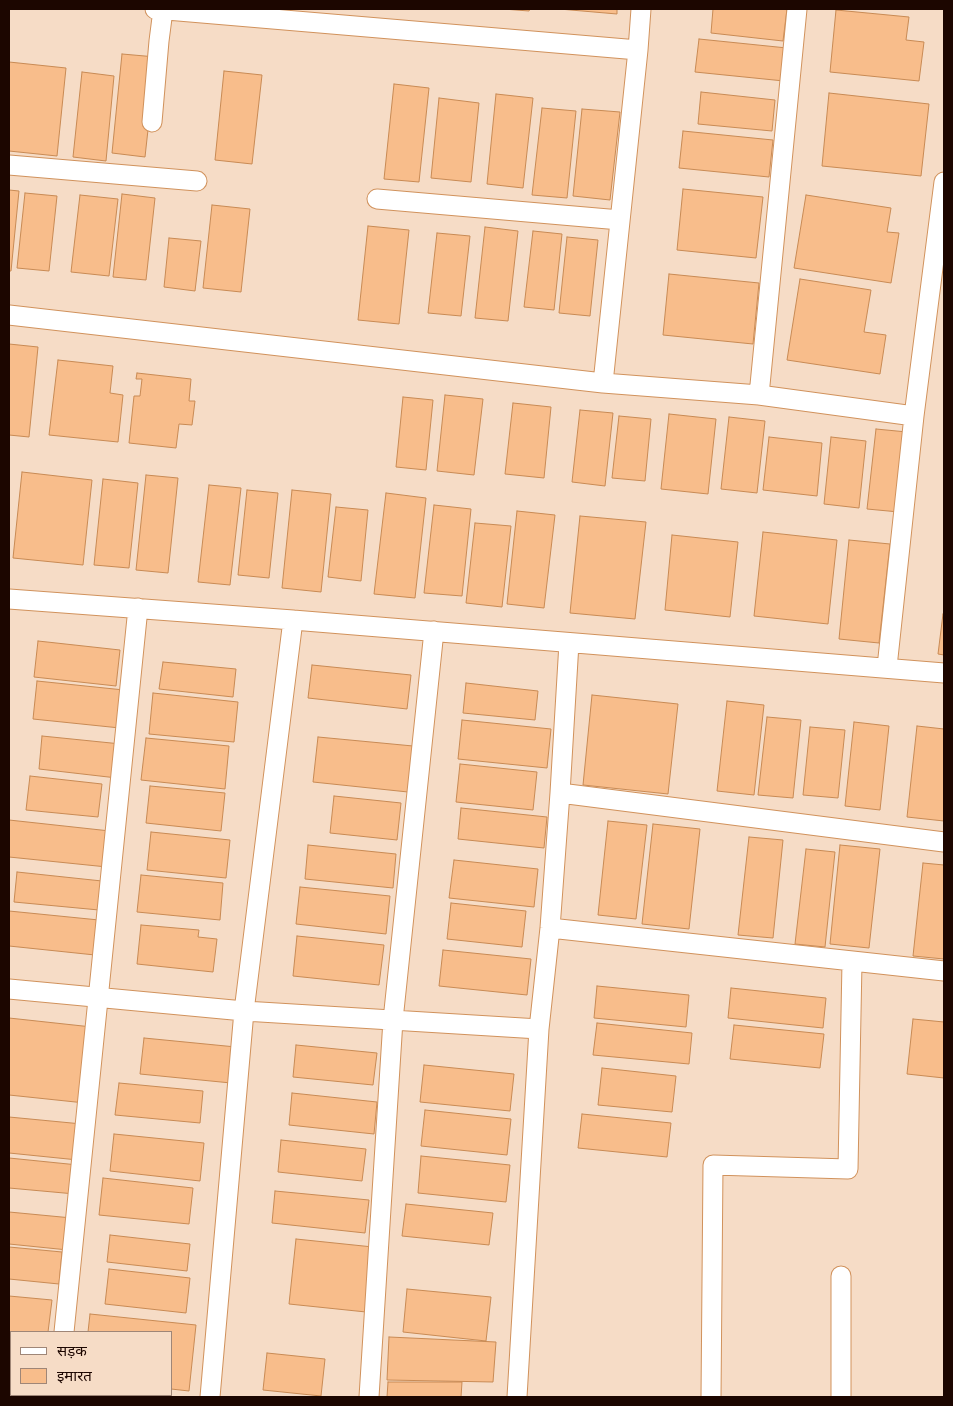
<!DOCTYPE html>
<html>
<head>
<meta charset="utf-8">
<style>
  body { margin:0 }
  #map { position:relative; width:953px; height:1406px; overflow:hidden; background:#f6dcc6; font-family:Jost,"Noto Sans Devanagari",sans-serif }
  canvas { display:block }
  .frame { position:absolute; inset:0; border:10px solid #1c0600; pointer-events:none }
  .legend { position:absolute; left:10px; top:1331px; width:162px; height:65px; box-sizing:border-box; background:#f6dcc6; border:1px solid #9f8677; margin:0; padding:6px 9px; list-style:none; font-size:15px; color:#1c0600 }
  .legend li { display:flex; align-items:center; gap:10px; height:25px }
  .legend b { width:25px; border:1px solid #9f8677 }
</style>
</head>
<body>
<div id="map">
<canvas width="953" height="1406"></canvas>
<div class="frame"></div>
<ul class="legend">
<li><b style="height:6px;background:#fff"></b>सड़क</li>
<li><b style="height:14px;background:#f8bd8b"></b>इमारत</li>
</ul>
</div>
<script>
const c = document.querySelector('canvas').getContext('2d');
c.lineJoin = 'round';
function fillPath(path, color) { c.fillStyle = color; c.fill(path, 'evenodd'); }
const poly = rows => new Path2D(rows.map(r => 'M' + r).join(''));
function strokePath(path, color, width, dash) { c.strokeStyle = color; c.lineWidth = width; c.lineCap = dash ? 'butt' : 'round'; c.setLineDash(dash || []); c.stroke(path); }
const building = poly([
  [503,9,530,9,529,11,503,9],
  [559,9,617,9,617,14,559,9],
  [713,9,787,9,783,41,711,33,713,9],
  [836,10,909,17,906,40,924,42,919,81,830,72,836,10],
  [699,39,787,48,784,81,695,72,699,39],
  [122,54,156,57,145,157,112,153,122,54],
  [9,62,66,68,57,156,9,151,9,62],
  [224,71,262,75,252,164,215,160,224,71],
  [82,72,114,76,106,161,73,157,82,72],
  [394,84,429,88,419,182,384,179,394,84],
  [701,92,775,100,772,131,698,124,701,92],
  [829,93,929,104,921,176,822,166,829,93],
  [496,94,533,98,523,188,487,184,496,94],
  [439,98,479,103,471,182,431,178,439,98],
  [542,108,576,111,567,198,532,195,542,108],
  [582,109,620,112,610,200,573,196,582,109],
  [683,131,773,140,769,177,679,168,683,131],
  [683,189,763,197,756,258,677,250,683,189],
  [9,190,19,191,11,271,9,271,9,190],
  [25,193,57,196,49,271,17,268,25,193],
  [122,194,155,198,146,280,113,277,122,194],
  [80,195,118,199,109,276,71,272,80,195],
  [806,195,891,208,887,232,899,233,891,283,794,268,806,195],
  [212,205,250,209,241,292,203,288,212,205],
  [368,226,409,230,399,324,358,320,368,226],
  [485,227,518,231,508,321,475,318,485,227],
  [533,231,562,234,554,310,524,307,533,231],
  [437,233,470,236,461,316,428,313,437,233],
  [567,237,598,240,590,316,559,313,567,237],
  [169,238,201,241,195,291,164,287,169,238],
  [669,274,759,283,753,344,663,335,669,274],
  [800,279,871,290,864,332,886,335,880,374,787,360,800,279],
  [9,344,38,347,29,437,9,435,9,344],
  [58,360,113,366,110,393,123,395,118,442,49,435,58,360],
  [137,373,191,379,189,401,195,401,192,425,179,424,176,448,129,443,134,396,140,396,142,379,136,379,137,373],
  [445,395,483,399,474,475,437,471,445,395],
  [403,397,433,400,426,470,396,467,403,397],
  [513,403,551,407,544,478,505,474,513,403],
  [580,410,613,413,605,486,572,482,580,410],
  [669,414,716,419,708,494,661,489,669,414],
  [619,416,651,419,645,481,612,478,619,416],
  [729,417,765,421,757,493,721,489,729,417],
  [876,429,907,432,899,512,867,509,876,429],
  [769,437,822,443,817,496,763,490,769,437],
  [831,437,866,441,859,508,824,504,831,437],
  [22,472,92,480,83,565,13,558,22,472],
  [146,475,178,478,168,573,136,570,146,475],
  [103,479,138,483,129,568,94,565,103,479],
  [209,485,241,488,230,585,198,582,209,485],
  [247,490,278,493,269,578,238,575,247,490],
  [292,490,331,494,321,592,282,588,292,490],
  [386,493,426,498,415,598,374,594,386,493],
  [434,505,471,509,462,596,424,593,434,505],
  [336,507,368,510,361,581,328,577,336,507],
  [517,511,555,515,544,608,507,604,517,511],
  [580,516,646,522,635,619,570,613,580,516],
  [475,523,511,526,502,607,466,603,475,523],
  [763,532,837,540,828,624,754,616,763,532],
  [672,535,738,542,730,617,665,610,672,535],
  [849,540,890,544,879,643,839,639,849,540],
  [943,614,944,614,944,655,938,654,943,614],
  [38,641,120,650,116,686,34,677,38,641],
  [163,662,236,669,233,697,159,689,163,662],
  [312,665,411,675,407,709,308,698,312,665],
  [37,681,124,690,120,728,33,719,37,681],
  [466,683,538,691,535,720,463,713,466,683],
  [153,693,238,702,234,742,149,734,153,693],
  [592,695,678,704,668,794,583,785,592,695],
  [727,701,764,705,754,795,717,791,727,701],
  [767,717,801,720,793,798,758,795,767,717],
  [462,720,551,729,547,768,458,759,462,720],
  [854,722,889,726,880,810,845,806,854,722],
  [917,726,944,729,944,821,907,817,917,726],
  [810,727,845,730,838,798,803,795,810,727],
  [42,736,121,744,117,778,39,769,42,736],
  [318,737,413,746,408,792,313,782,318,737],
  [146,738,229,746,225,789,141,780,146,738],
  [460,764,537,772,533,810,456,802,460,764],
  [30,776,102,784,98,817,26,810,30,776],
  [150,786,225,793,221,831,146,823,150,786],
  [334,796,401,803,397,840,330,833,334,796],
  [461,808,547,817,544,848,458,839,461,808],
  [9,820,110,831,107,867,9,857,9,820],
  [608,821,647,825,636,919,598,915,608,821],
  [653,824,700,829,689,929,642,924,653,824],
  [151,832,230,840,226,878,147,870,151,832],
  [749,837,783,840,773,938,738,935,749,837],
  [308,845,396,854,393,888,305,879,308,845],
  [840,845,880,849,869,948,830,944,840,845],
  [806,849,835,852,825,947,795,944,806,849],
  [454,860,538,869,534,907,449,898,454,860],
  [923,863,944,865,944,959,913,956,923,863],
  [17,872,102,881,99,910,14,902,17,872],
  [141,875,223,883,220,920,137,912,141,875],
  [300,887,390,896,386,934,296,924,300,887],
  [451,903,526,911,522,947,447,939,451,903],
  [9,911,99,920,95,955,9,946,9,911],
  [141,925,199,930,198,937,217,939,213,972,137,964,141,925],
  [297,936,384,945,379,985,293,976,297,936],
  [443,950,531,959,527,995,439,986,443,950],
  [597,986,689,995,686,1027,594,1018,597,986],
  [731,988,826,998,823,1028,728,1018,731,988],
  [9,1018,92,1027,85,1103,9,1095,9,1018],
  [913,1019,944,1022,944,1078,907,1074,913,1019],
  [597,1023,692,1033,689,1064,593,1055,597,1023],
  [734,1025,824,1034,820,1068,730,1059,734,1025],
  [144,1038,236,1047,231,1083,140,1074,144,1038],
  [296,1045,377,1053,373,1085,293,1077,296,1045],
  [424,1065,514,1074,510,1111,420,1102,424,1065],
  [602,1068,676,1076,672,1112,598,1105,602,1068],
  [119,1083,203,1091,200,1123,115,1115,119,1083],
  [292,1093,377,1102,374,1134,289,1125,292,1093],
  [425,1110,511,1119,507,1155,421,1146,425,1110],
  [582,1114,671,1123,667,1157,578,1148,582,1114],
  [9,1117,82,1124,78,1160,9,1153,9,1117],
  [114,1134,204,1143,200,1181,110,1171,114,1134],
  [281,1140,366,1149,362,1181,278,1172,281,1140],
  [421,1156,510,1165,506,1202,418,1193,421,1156],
  [9,1158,78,1165,75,1194,9,1188,9,1158],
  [103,1178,193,1188,189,1224,99,1215,103,1178],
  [275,1191,369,1200,365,1233,272,1223,275,1191],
  [406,1204,493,1213,489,1245,402,1236,406,1204],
  [9,1212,72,1218,68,1250,9,1244,9,1212],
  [110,1235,190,1244,187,1271,107,1262,110,1235],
  [296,1239,373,1247,366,1312,289,1304,296,1239],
  [9,1247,62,1252,59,1284,9,1279,9,1247],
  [109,1269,190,1278,186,1313,105,1304,109,1269],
  [407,1289,491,1297,486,1341,403,1332,407,1289],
  [9,1296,52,1300,48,1332,11,1332,11,1373,9,1373,9,1296],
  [90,1314,196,1325,189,1391,171,1389,171,1332,88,1332,90,1314],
  [389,1337,496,1342,493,1382,387,1380,389,1337],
  [267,1353,325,1359,321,1396,263,1390,267,1353],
  [388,1382,462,1382,461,1397,387,1397,388,1382]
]);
const minor = poly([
  [155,9,638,50],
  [152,122,159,41,163,10],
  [9,165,197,181],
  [377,199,620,220],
  [9,315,603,383,759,395,914,416],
  [603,383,638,50,641,9],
  [759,395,797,9],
  [9,599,293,620,944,673],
  [892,668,887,667,914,416,944,182],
  [560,793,944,842],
  [550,928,944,971],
  [9,989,244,1011,539,1029],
  [841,1276,841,1397],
  [64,1332,138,608],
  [9,1384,11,1385],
  [103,1395,134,1397],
  [210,1397,244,1011,293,620],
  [369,1397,393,1020,434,631],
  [517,1397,539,1029,550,928,560,793,569,643],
  [711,1397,713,1165,848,1169,852,962]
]);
fillPath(building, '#f8bd8b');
strokePath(building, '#c88a54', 1);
strokePath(minor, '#d1925c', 21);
strokePath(minor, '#fff', 19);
</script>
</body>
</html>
